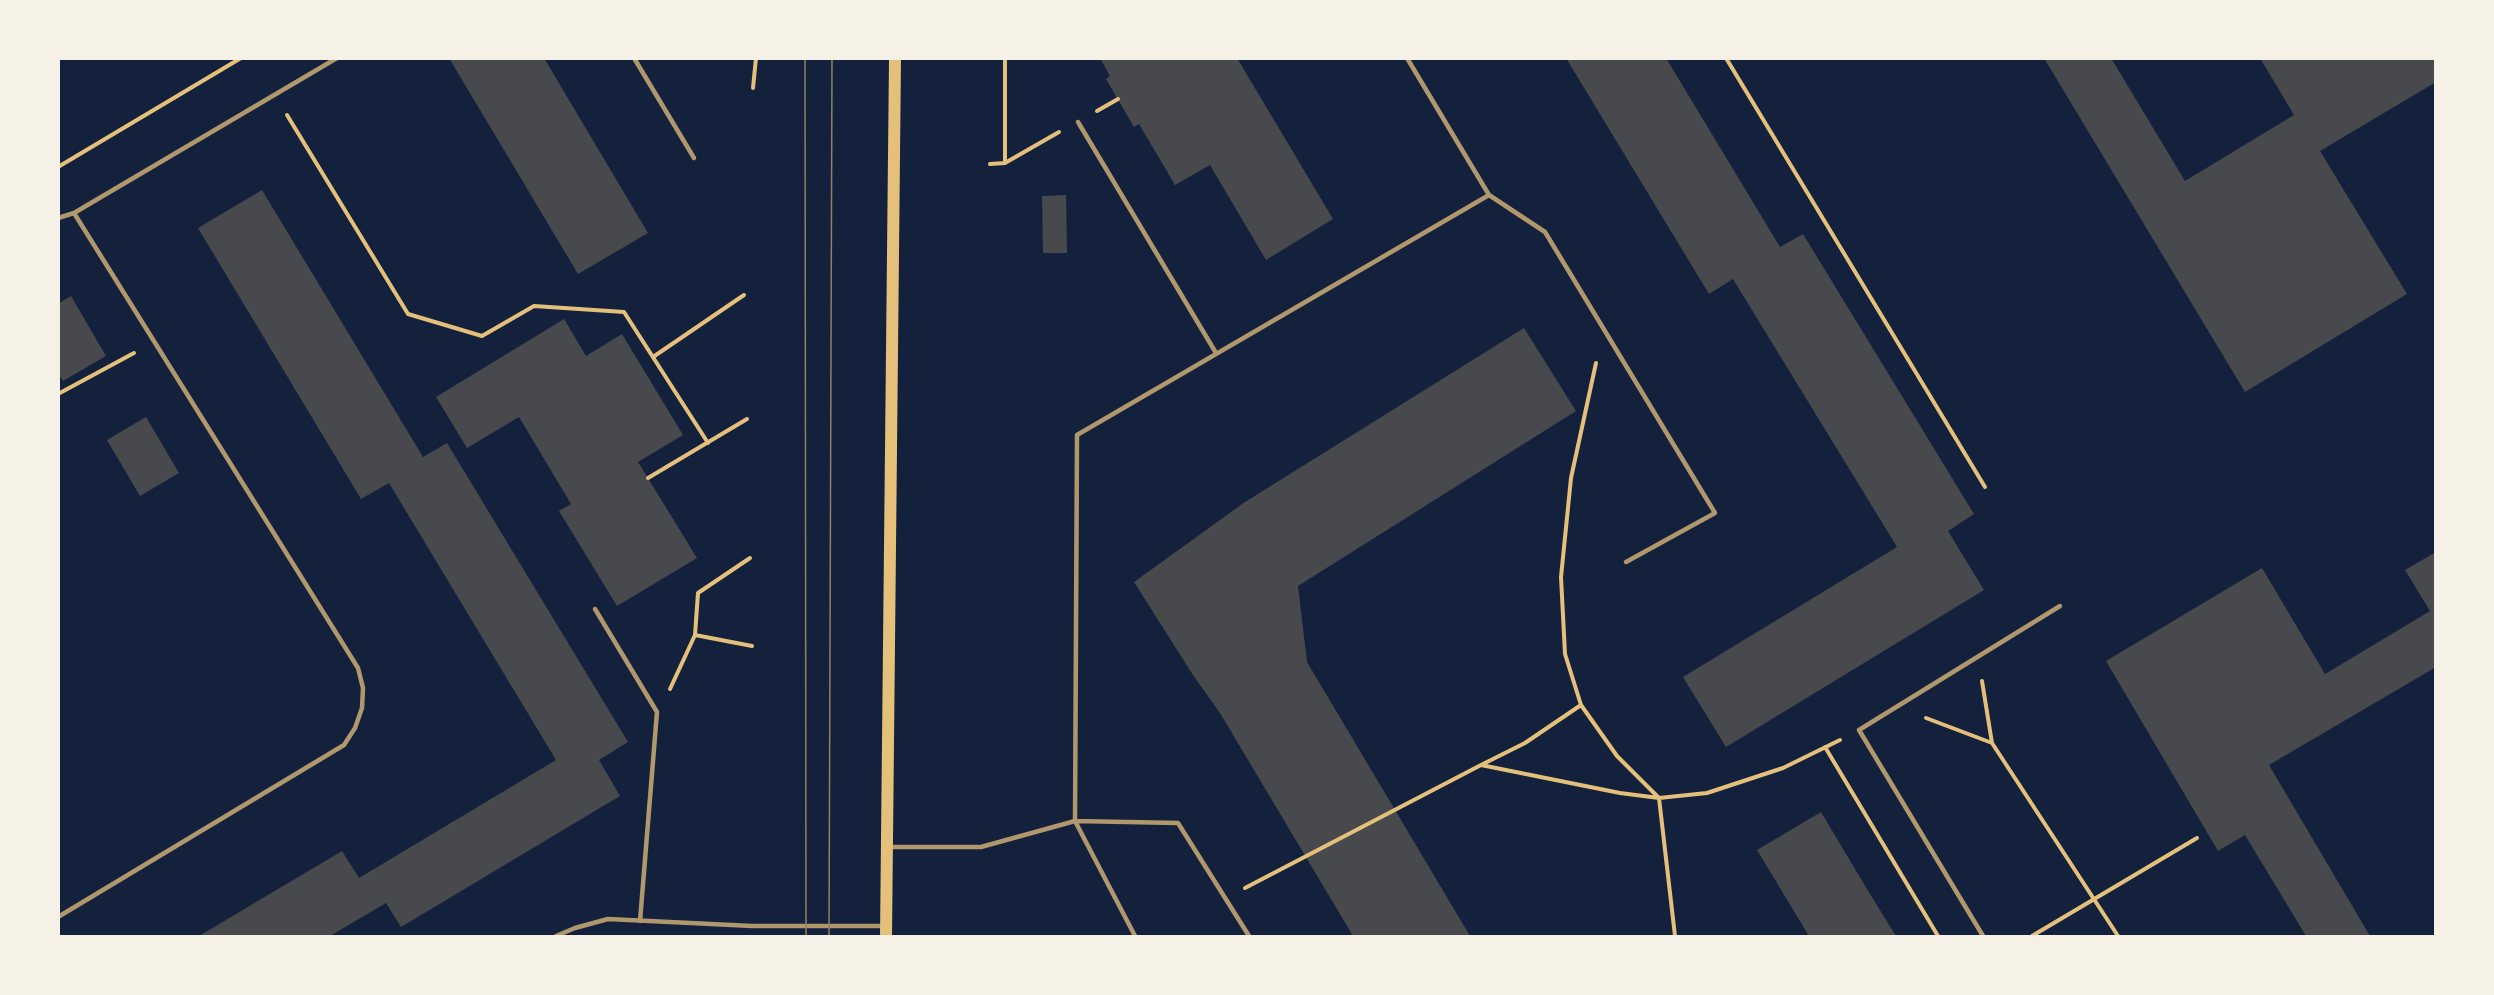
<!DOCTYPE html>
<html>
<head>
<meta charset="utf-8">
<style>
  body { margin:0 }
  #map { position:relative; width:2494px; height:995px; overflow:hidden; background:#14213d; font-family:Bitter,serif }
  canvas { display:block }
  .frame { position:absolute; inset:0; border:60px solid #f6f1e7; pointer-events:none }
</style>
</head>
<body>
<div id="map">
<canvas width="2494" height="995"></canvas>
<div class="frame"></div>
</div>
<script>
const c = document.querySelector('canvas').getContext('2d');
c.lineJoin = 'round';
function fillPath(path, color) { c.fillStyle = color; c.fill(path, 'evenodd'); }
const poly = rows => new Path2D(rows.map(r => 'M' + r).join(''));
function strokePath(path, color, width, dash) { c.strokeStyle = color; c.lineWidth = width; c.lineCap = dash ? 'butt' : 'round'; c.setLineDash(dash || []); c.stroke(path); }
const building = poly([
  [449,58,544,58,648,233,578,274],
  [1100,58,1237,58,1333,219,1266,260,1210,165,1175,185,1139,124,1134,127,1106,79,1110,76],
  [1566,58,1666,58,1780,247,1803,234,1974,514,1948,531,1984,590,1726,747,1683,677,1897,547,1733,279,1709,294],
  [2044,58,2111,58,2185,181,2294,115,2260,58,2436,58,2436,82,2320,151,2407,294,2245,392],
  [262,190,423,457,447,443,628,742,599,760,620,796,401,927,386,903,330,936,199,936,342,851,359,878,556,760,389,483,361,499,198,228],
  [1066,195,1067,253,1043,253,1042,196],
  [71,296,106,356,63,381,58,373,58,304],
  [564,319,586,356,622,334,683,435,638,462,697,558,617,606,559,511,571,504,519,417,467,448,436,397],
  [1524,328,1576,411,1298,586,1307,662,1470,936,1353,936,1220,713,1193,675,1134,582,1245,502],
  [146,417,179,473,140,496,107,440],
  [2436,552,2436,667,2269,765,2370,936,2306,936,2245,835,2218,851,2106,661,2262,568,2325,674,2430,611,2405,570],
  [1821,812,1870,894,1896,936,1809,936,1757,850]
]);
const path = poly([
  [1726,58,1985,487],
  [753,88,756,58],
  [1097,111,1118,99],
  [287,115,408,314,482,336,534,306,624,312,708,443],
  [1005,163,1005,58],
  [990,164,1005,163,1059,132],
  [58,167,241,58],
  [653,357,744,295],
  [1596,363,1571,478,1561,577,1565,654,1581,705,1617,756,1659,798,1707,793,1783,768,1840,740],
  [58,394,134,353],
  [648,478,747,419],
  [695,635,752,646],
  [1982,681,1992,743,2118,936],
  [670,689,695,635,698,593,750,558],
  [1581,705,1525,743,1481,765,1620,793,1659,798,1675,936],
  [1926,718,1992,743],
  [1825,747,1938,936],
  [1245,888,1481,765],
  [2032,936,2197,838]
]);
const service = poly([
  [634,58,694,158],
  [1078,122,1216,353],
  [1489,195,1545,232,1715,513,1626,562],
  [58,218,74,213,337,58],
  [595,609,657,712,640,921],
  [889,847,981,847,1075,821,1178,823,1249,936],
  [58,917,344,745,355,728,362,708,363,688,358,668,74,213],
  [556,936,575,928,608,919,752,926,886,926],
  [1135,936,1075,821,1077,435,1489,195,1407,58],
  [1983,936,1859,730,2060,606]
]);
const secondary = poly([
  [886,936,895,58]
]);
const tram = poly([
  [805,58,806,936],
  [829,936,832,58]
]);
fillPath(building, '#48494c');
strokePath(path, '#e5c07b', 4);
strokePath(service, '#b1986c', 4.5);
strokePath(secondary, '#e5c07b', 12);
strokePath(tram, '#918062', 1.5);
</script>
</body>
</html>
